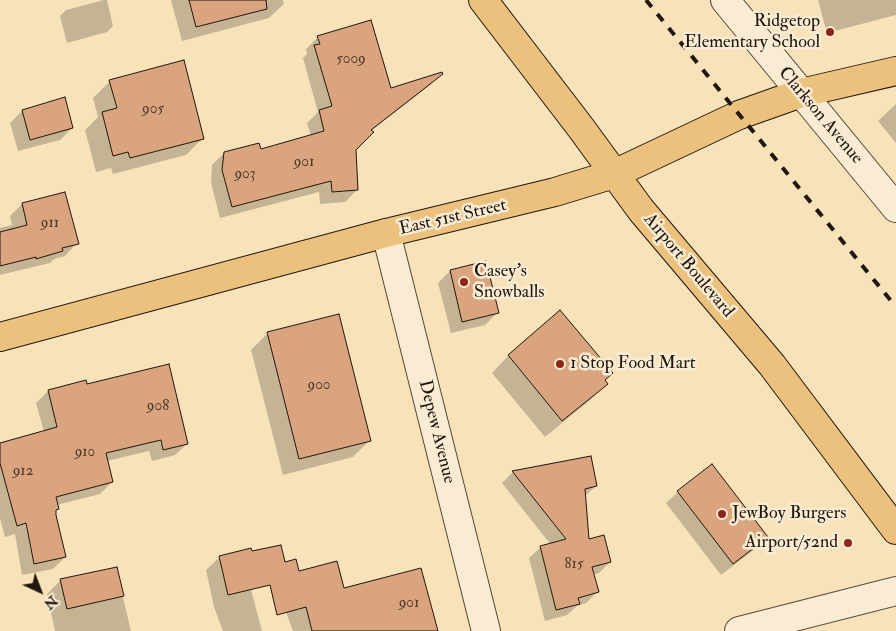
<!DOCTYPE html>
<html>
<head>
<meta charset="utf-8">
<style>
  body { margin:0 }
  #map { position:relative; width:896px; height:631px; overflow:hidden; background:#f7e2ba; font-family:"IM FELL Double Pica",serif }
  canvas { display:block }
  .north { position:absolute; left:15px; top:566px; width:50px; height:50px; -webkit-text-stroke:4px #faecd2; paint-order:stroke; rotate:137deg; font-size:14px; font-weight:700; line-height:20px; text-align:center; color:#20160e }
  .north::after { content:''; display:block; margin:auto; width:18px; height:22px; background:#20160e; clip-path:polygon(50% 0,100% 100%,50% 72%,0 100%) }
</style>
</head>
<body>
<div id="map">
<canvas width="896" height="631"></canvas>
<div class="north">N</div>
</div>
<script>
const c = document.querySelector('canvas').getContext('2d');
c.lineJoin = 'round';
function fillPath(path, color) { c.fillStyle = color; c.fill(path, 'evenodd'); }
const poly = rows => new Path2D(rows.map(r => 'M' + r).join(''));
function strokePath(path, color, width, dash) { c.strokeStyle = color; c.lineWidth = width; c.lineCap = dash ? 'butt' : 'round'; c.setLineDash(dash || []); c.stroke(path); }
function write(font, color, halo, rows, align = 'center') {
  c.font = font + ' "IM FELL Double Pica",serif'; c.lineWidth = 5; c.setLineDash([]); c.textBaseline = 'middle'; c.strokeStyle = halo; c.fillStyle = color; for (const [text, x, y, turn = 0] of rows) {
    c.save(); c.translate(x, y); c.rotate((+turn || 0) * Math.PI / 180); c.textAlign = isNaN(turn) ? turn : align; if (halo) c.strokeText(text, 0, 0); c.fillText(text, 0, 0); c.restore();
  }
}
const shadow = poly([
  [104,0,107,0,113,26,107,32,67,43,60,16,66,10],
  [171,0,283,0,284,4,269,18,182,41],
  [818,0,896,0,896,15,827,33],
  [318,37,390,89,441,74,429,86,371,131,354,150,357,190,345,202,320,204,319,192,220,218,211,183,212,165,224,153,260,150,311,136,307,123,318,112,303,58,307,54,306,49],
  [110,81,203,138,186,155,113,174,111,168,96,172,85,130,98,117,93,98],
  [896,104,896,143,878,121],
  [22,111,72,128,60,140,18,151,10,123],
  [64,194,77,243,65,256,54,259,50,263,0,275,0,228,12,225,10,216,22,204],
  [486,263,497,313,485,325,451,333,438,283,450,271],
  [560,312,606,384,589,401,545,437,492,373,508,356],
  [268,333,370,440,353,457,283,475,251,350],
  [86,385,187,444,175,455,152,461,149,451,107,461,112,482,100,494,57,505,58,508,55,511,65,557,53,569,22,575,15,534,5,537,0,518,0,444,44,432,36,403,48,391],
  [590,458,596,486,584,497,588,540,610,562,599,573,593,575,597,592,586,603,577,606,567,615,545,621,529,558,541,547,551,545,502,483,513,472],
  [678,492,767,537,755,549,721,575,666,503],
  [241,552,262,631,223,631,214,607,206,570,220,557],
  [116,568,131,631,54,631,55,631,47,594,61,580],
  [277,587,343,590,435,631,293,631]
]);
const building = poly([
  [189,0,266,0,267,9,196,27,189,0],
  [371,20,391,88,442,72,443,74,371,130,374,132,356,150,358,190,332,192,331,181,232,207,222,170,224,152,259,143,261,149,324,131,319,110,332,106,314,45,320,44,317,36,371,20],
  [184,60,204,139,130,158,128,152,113,156,102,112,117,108,109,80,184,60],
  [65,97,73,128,30,140,22,110,65,97],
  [65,192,79,244,62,248,63,251,36,259,36,257,0,266,0,232,27,225,22,203,65,192],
  [486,261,499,313,462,322,450,270,486,261],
  [560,310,613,373,605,380,608,384,562,421,508,355,560,310],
  [339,314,371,441,299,459,267,332,339,314],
  [169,364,188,444,163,450,161,440,106,453,113,482,56,497,59,509,56,510,56,515,66,557,34,564,26,523,17,526,0,463,0,443,57,427,48,390,86,380,87,384,169,364],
  [591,456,597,486,585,489,589,539,604,535,611,562,592,567,599,592,578,598,580,604,556,610,540,546,566,539,512,471,591,456],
  [712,464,768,537,733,564,677,491,712,464],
  [281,545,285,562,296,559,299,571,337,561,344,588,421,568,438,631,312,631,306,607,277,615,270,585,228,595,219,556,251,548,252,551,281,545],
  [117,567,124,596,67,609,60,579,117,567]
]);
const minor = poly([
  [725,0,896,208],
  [386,233,486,631],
  [739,631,896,591]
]);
const major = poly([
  [483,0,581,128,641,210,772,365,896,530],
  [0,337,386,233,555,192,614,174,739,115,801,93,896,71]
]);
const rail = poly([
  [646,0,896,307]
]);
const markers = [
  [830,32,5,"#8f2418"],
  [464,282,5,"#8f2418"],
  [560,364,5,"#8f2418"],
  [722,514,5,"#8f2418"],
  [848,543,5,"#8f2418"]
];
const numberNames = [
  ["5009",351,60],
  ["905",153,110],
  ["901",304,163],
  ["903",245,175],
  ["911",50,224],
  ["900",319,386],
  ["908",158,407],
  ["910",85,453],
  ["912",23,472],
  ["815",574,565],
  ["901",409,604]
];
const poiNames = [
  ["Ridgetop",820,22,"right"],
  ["Elementary School",820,43,"right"],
  ["Casey's",474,272],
  ["Snowballs",474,293],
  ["1 Stop Food Mart",570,364],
  ["JewBoy Burgers",732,514],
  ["Airport/52nd",838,543,"right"]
];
const streetNames = [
  ["Clarkson Avenue",820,116,50],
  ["East 51st Street",453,218,-13],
  ["Airport Boulevard",688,266,50],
  ["Depew Avenue",436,432,76]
];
fillPath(shadow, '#0003');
fillPath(building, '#daa47e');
strokePath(building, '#20160e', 1);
strokePath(minor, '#564939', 30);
strokePath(major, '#20160e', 30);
strokePath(minor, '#faecd2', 28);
strokePath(major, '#ecc17d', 28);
strokePath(rail, '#20160e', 4, [9, 9]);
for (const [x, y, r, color] of markers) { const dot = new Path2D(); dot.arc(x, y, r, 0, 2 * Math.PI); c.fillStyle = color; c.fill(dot); strokePath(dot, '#faecd2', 2); }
write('15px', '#4e3a2a', null, numberNames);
write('18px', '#20160e', '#faecd2', poiNames, 'left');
write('18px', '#20160e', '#faecd2', streetNames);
</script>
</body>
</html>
